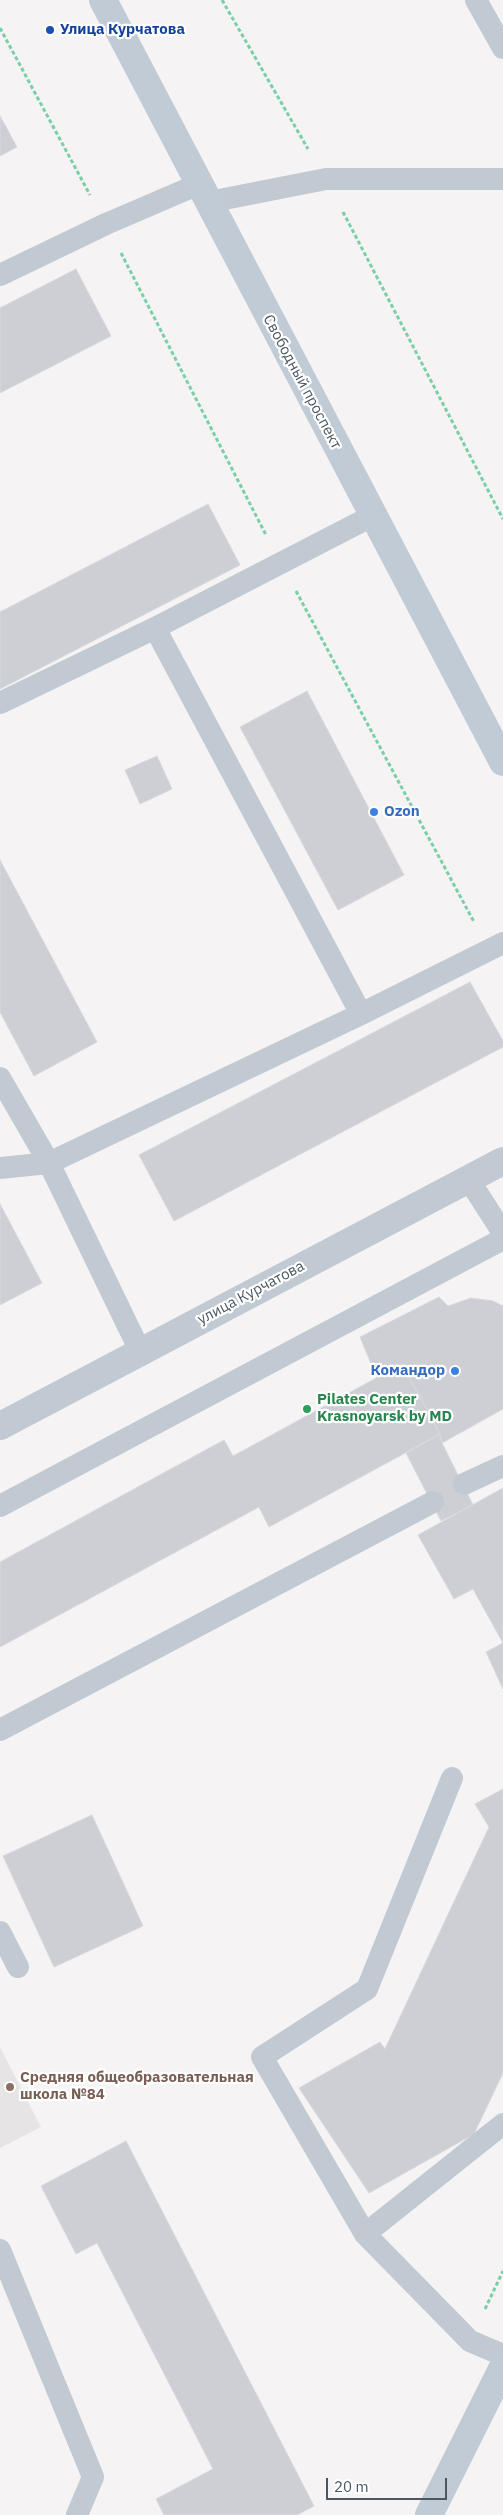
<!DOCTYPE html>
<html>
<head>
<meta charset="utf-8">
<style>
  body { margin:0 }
  #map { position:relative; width:503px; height:2515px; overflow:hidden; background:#f5f3f3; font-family:"IBM Plex Sans",sans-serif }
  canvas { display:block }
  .scale { position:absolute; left:326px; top:2478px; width:121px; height:22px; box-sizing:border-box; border:2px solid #4a5661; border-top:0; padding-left:6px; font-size:15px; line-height:18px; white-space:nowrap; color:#4a5661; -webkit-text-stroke:4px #fff; paint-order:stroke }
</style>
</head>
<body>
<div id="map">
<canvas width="503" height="2515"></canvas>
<div class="scale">20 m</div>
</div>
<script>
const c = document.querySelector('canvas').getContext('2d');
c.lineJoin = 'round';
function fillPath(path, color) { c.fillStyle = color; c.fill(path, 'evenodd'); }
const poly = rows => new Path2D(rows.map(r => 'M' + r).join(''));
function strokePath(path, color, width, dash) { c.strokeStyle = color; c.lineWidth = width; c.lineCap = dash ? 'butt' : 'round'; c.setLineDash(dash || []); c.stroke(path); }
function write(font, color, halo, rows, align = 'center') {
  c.font = font + ' "IBM Plex Sans",sans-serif'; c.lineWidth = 4.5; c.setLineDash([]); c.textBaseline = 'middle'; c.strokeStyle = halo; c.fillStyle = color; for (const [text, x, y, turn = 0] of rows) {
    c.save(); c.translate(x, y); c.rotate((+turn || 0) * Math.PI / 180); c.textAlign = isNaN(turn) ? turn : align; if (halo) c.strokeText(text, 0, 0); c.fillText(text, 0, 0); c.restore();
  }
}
const education = poly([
  [0,2047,41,2127,0,2148]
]);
const building = poly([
  [0,116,17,147,0,156,0,116],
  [76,269,111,336,0,393,0,308,76,269],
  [208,504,240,565,0,689,0,612,208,504],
  [307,691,404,875,338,910,240,727,307,691],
  [157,756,172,789,140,804,125,770,157,756],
  [0,860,97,1042,34,1076,0,1012,0,860],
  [470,982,503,1041,503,1047,174,1221,139,1155,470,982],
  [0,1204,42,1283,0,1305,0,1204],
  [439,1297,448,1306,471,1298,493,1301,503,1306,503,1409,442,1443,440,1434,402,1364,377,1378,360,1337,439,1297],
  [402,1364,440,1434,269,1527,259,1507,0,1647,0,1562,224,1440,233,1456,402,1364],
  [440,1434,442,1443,473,1505,441,1521,406,1453,440,1434],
  [503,1488,503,1643,473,1589,454,1599,418,1535,503,1488],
  [503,1643,503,1689,486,1652,503,1643],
  [503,1789,503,2073,474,2134,369,2193,299,2088,380,2042,385,2049,489,1827,475,1804,503,1789],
  [92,1815,143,1926,54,1967,3,1856,92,1815],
  [126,2141,314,2506,297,2515,164,2515,156,2499,213,2469,97,2243,76,2254,41,2186,126,2141]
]);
const path = poly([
  [222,0,308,149],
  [0,28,90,195],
  [343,212,503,519],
  [121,253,266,535],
  [296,591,474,922],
  [485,2309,503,2271]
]);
const service = poly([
  [476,0,503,48],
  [209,202,326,179,503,179],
  [0,275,106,224,199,184],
  [155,628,361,1014],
  [0,703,155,628,372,516],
  [0,1078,49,1163,140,1351],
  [0,1168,49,1163,361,1014,503,943],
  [469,1180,503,1233],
  [464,1484,503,1466],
  [0,1506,503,1239],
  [0,1730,433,1502],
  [452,1778,367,1989,262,2057,365,2234,470,2341,503,2355],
  [0,1932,18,1967],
  [365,2234,503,2124],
  [0,2250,93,2477,77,2515]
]);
const minor = poly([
  [0,1426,503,1161]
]);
const secondary = poly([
  [103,0,503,762],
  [429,2515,503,2367]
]);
const markers = [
  [50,30,5,"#1a4fb4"],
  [374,812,5,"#3f7fe0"],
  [455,1371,5,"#3f7fe0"],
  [307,1409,5,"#2e9e5b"],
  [10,2087,5,"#8d6e63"]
];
const transitNames = [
  ["Улица Курчатова",60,30]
];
const streetNames = [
  ["Свободный проспект",302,382,62],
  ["улица Курчатова",251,1293,-28]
];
const shopNames = [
  ["Ozon",384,812],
  ["Командор",445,1371,"right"]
];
const leisureNames = [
  ["Pilates Center",317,1400],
  ["Krasnoyarsk by MD",317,1417]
];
const educationNames = [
  ["Средняя общеобразовательная",20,2078],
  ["школа №84",20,2095]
];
fillPath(education, '#e6e4e5');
fillPath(building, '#cdcfd5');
strokePath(building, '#d7d9de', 1);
strokePath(path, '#7ad0a6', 3, [4, 2.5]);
strokePath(service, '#c1cad2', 22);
strokePath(minor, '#c1cad2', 28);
strokePath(secondary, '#c1cbd6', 28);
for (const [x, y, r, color] of markers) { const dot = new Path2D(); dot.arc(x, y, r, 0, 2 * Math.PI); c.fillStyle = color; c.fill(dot); strokePath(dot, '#fff', 2); }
write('bold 15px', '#164399', '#fff', transitNames, 'left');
write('15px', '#4a5661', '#fff', streetNames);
write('bold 15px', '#366cbe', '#fff', shopNames, 'left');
write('bold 15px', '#27864d', '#fff', leisureNames, 'left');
write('bold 15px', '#785e54', '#fff', educationNames, 'left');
</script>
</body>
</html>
